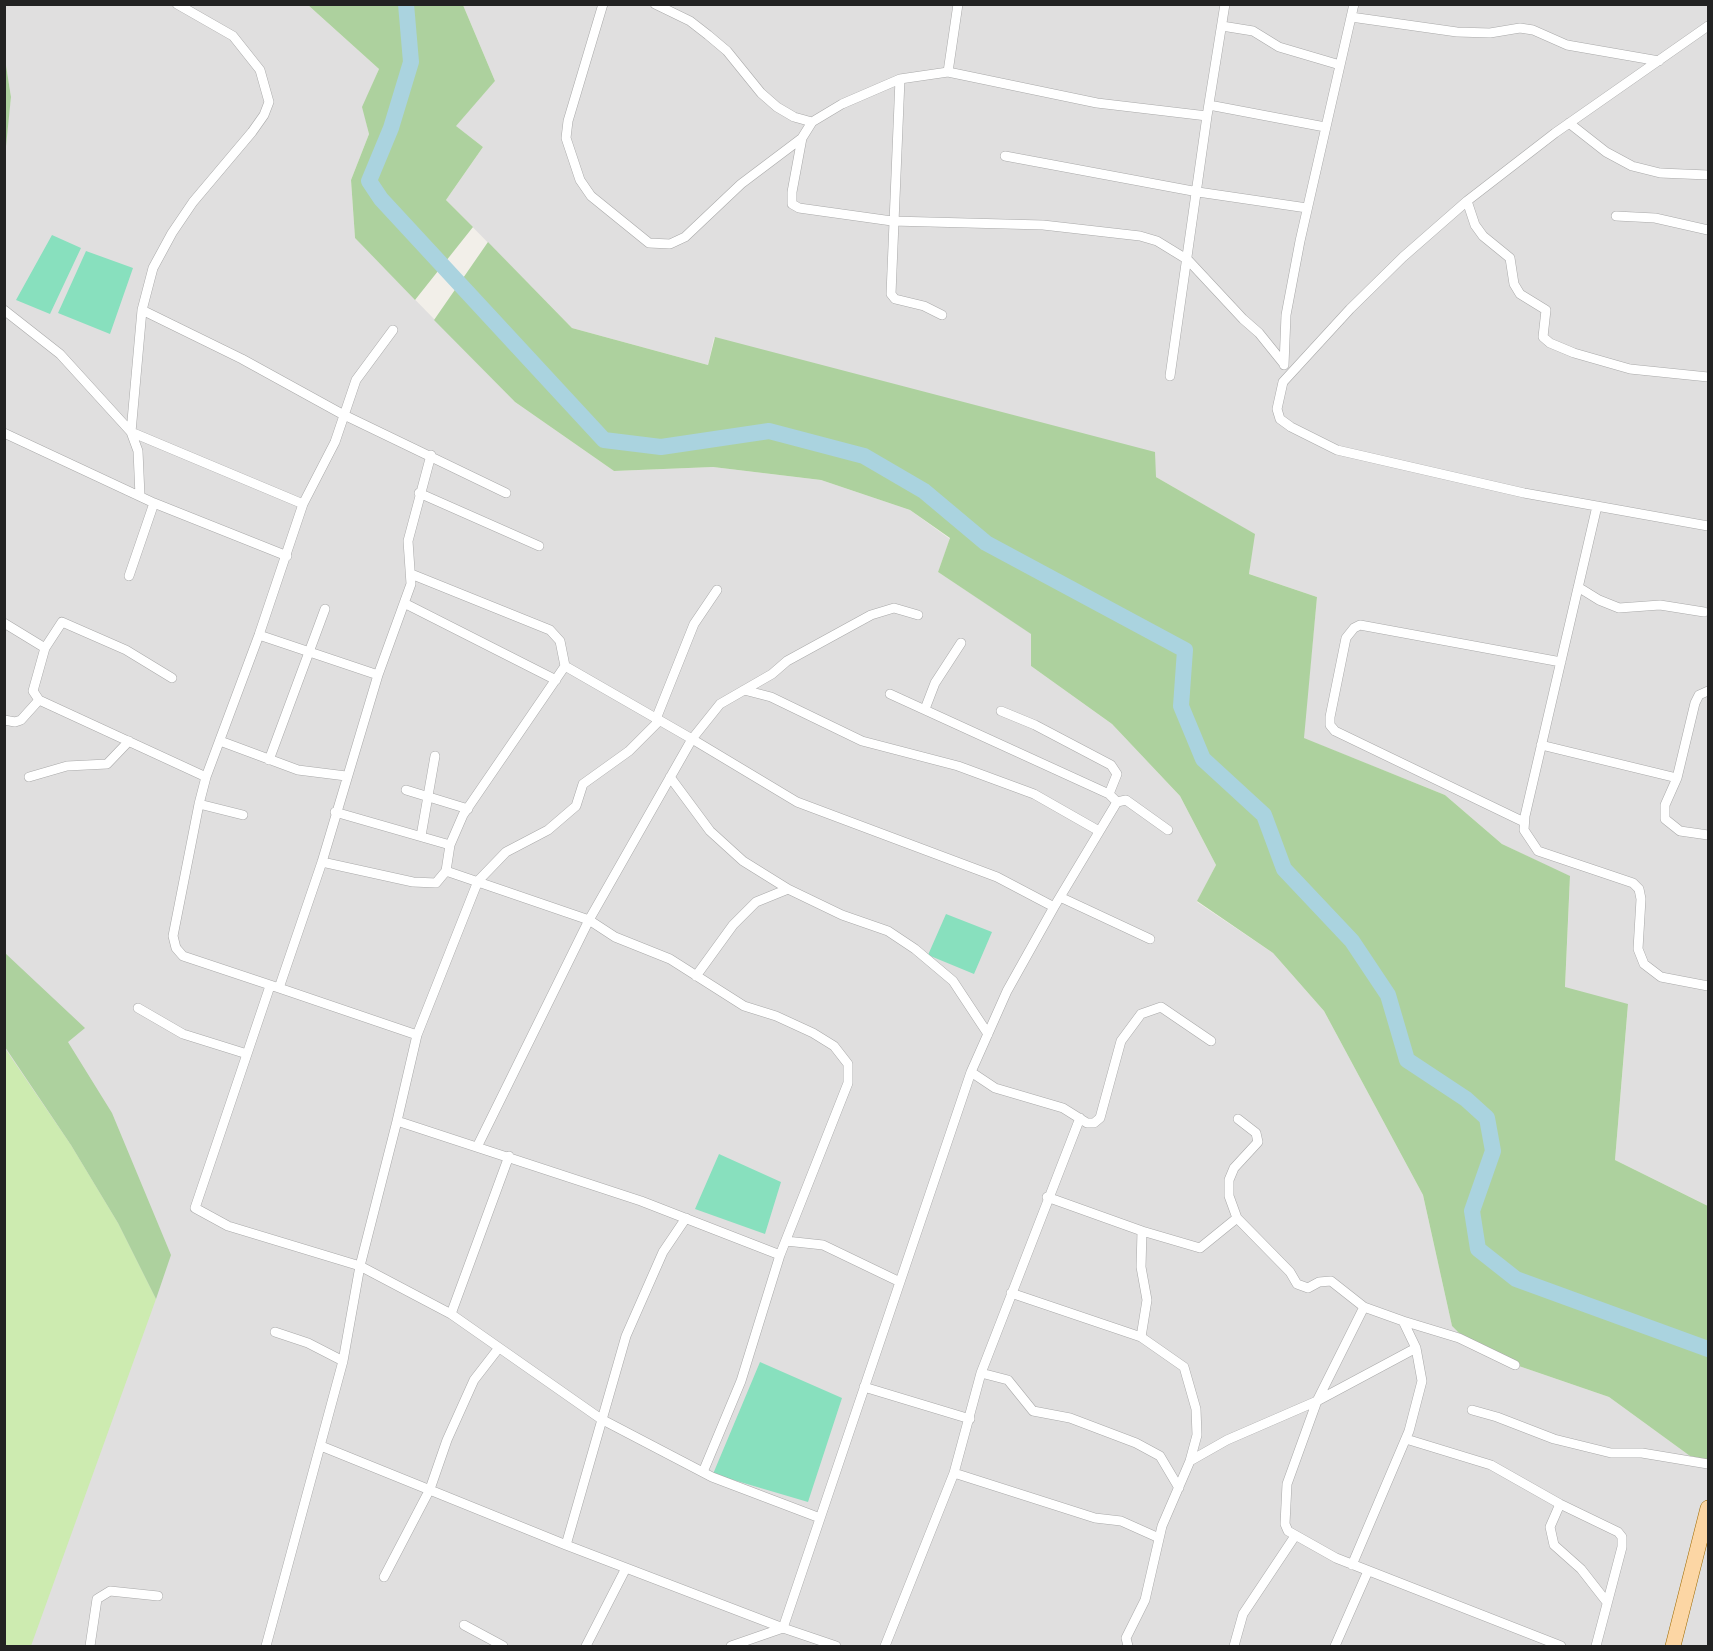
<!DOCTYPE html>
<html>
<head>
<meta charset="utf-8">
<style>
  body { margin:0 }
  #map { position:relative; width:1713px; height:1651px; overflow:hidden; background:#f2efe9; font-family:"Exo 2",sans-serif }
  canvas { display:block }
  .frame { position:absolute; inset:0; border:6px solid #222; pointer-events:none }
</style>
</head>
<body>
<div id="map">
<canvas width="1713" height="1651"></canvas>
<div class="frame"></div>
</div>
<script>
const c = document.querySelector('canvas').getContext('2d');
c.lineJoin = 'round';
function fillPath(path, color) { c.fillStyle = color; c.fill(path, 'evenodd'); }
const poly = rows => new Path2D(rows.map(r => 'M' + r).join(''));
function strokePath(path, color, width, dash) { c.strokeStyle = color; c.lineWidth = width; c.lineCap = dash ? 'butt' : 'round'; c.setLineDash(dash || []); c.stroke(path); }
const residential = poly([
  [5,5,308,5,379,69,363,107,369,134,351,180,355,238,515,402,614,471,713,467,821,480,910,510,950,539,938,572,1032,634,1031,666,1112,724,1180,796,1216,865,1197,902,1273,953,1324,1011,1423,1195,1452,1326,1478,1352,1609,1397,1690,1456,1708,1460,1708,1646,5,1646,4,156,11,97,5,59],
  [463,5,1708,5,1708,1206,1615,1160,1628,1005,1565,988,1570,877,1502,844,1445,795,1303,738,1317,597,1249,574,1254,534,1156,477,714,338,708,365,572,328,446,200,483,147,455,126,495,81]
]);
const grass = poly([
  [4,1047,71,1145,118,1223,156,1299,31,1646,4,1646]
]);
const forest = poly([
  [308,5,463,5,495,81,456,126,483,147,446,200,473,227,415,300,355,238,351,180,369,134,362,107,379,69],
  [5,59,11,97,5,156,4,59],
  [488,242,572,328,708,365,715,337,1155,452,1156,477,1255,534,1249,574,1317,597,1304,738,1445,795,1502,844,1570,876,1565,987,1628,1004,1615,1160,1708,1206,1708,1460,1690,1456,1609,1397,1478,1352,1452,1326,1423,1195,1324,1011,1273,953,1197,901,1216,865,1180,796,1112,724,1031,666,1031,634,938,572,950,538,910,510,821,480,713,467,614,471,515,402,434,320],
  [5,953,85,1028,68,1042,112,1113,171,1255,156,1299,118,1223,71,1145,5,1047]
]);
const pitch = poly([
  [52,235,81,248,50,314,16,300],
  [86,251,133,268,110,334,58,313],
  [946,914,992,932,974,974,928,955],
  [719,1154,781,1182,765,1234,695,1209],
  [760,1362,842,1398,808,1502,713,1474]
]);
const river = poly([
  [406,4,411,62,391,128,369,181,381,199,604,440,661,447,769,431,864,456,924,491,986,543,1185,650,1181,706,1203,759,1264,815,1284,869,1352,941,1388,995,1407,1060,1466,1099,1487,1118,1493,1151,1472,1211,1478,1249,1516,1279,1708,1349]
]);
const street = poly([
  [603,4,568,121,566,138,580,180,591,196,649,243,670,244,685,237,741,184,802,138,812,122],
  [655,4,690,21,708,35,727,51,761,93,777,107,794,117,812,122,842,104,900,79,948,72,958,4],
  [1351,17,1457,32,1490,33,1520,28,1533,30,1567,45,1659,61],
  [1222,26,1253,31,1279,47,1340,65],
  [1708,26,1555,133,1467,201,1403,257,1350,309,1283,382,1277,409,1280,419,1291,427,1337,450,1524,493,1708,526],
  [948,72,1097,103,1207,116,1225,4],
  [900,79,891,294,895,299,924,306,942,315],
  [1209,105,1325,127],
  [1569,123,1606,152,1632,166,1660,173,1708,175],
  [802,138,792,192,792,204,799,208,892,221,1043,225,1140,236,1157,241,1188,260,1243,319,1259,333,1284,364],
  [1005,156,1198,192,1307,208],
  [1467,201,1475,225,1483,236,1510,258,1514,284,1520,294,1546,310,1543,337,1550,343,1574,353,1630,369,1708,377],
  [1616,216,1655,218,1708,230],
  [4,310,60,354,131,432,303,504],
  [142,310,153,268,172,233,193,202,252,132,264,115,269,102,260,70,233,36,177,4],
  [1284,365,1286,315,1300,241,1354,4],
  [1170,376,1207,116],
  [4,433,154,503,287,556],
  [419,493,539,546],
  [140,496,138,451,131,432,142,310,242,359,342,414,506,493],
  [1597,506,1525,816,1524,830,1538,851,1633,883,1639,889,1641,899,1638,949,1644,964,1661,977,1708,986],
  [129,576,154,503],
  [1578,587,1599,600,1619,608,1660,605,1704,612],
  [404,603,556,680],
  [918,615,894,608,871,615,787,661,772,674,720,704,692,739,797,802,997,877,1054,907],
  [4,623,45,648],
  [259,635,378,675],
  [172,678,126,650,62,622,45,648,33,691,39,700,206,777],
  [744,690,771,697,862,741,958,766,1034,794,1099,831],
  [1708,691,1699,695,1695,703,1677,778,1665,805,1665,819,1680,831,1708,835],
  [890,694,1109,794,1117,802],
  [925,709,935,683,961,643],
  [1001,711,1035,725,1111,765,1117,774,1109,794],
  [656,719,694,624,717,590],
  [4,720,15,722,21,720,39,700],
  [220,741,298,770,346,776],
  [1541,745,1677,778],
  [269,760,325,609],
  [29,777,67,766,107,764,129,741],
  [670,777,710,831,743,861,788,889,842,915,888,931,915,949,953,981,988,1034],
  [406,790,468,809],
  [199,804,243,815],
  [335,812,450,845],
  [1524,822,1335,731,1330,725,1330,717,1346,638,1354,628,1360,625,1561,662],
  [421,836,435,756],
  [322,862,413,882,436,883,446,871,450,845,463,815,565,666,560,641,550,630,411,574],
  [446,871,589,920,615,937,670,959,744,1006,776,1016,813,1033,834,1046,848,1064,848,1083,780,1255,741,1381,703,1472],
  [1060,897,1150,939],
  [696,976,733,925,756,902,788,889],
  [270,986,195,1208,228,1226,360,1266,451,1314],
  [279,988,183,956,176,948,173,936,199,804,206,777,259,635,303,504,335,442,356,380,393,330],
  [138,1008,183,1034,247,1054],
  [417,1035,279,988,322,862,378,675,411,584,408,541,431,455],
  [971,1072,995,1088,1063,1108,1087,1123,1094,1123,1100,1118,1121,1041,1141,1014,1161,1007,1211,1041],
  [1238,1119,1256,1133,1258,1142,1234,1168,1229,1180,1229,1196,1237,1218,1290,1272,1297,1284,1308,1288,1319,1282,1331,1281,1364,1307,1403,1321,1416,1348,1422,1381,1409,1431,1352,1565],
  [397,1121,417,1035,478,881,506,852,548,830,576,806,583,784,629,751,659,721],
  [478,1145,589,920,692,739,565,666],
  [509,1156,451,1314,601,1419,712,1477,820,1518],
  [1047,1197,1142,1231,1141,1267,1147,1300,1141,1337],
  [686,1218,663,1252,626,1336,566,1545,783,1628],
  [1142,1231,1200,1248,1237,1218],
  [786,1241,823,1245,900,1282],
  [1011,1293,1141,1337,1184,1367,1196,1409,1197,1435,1190,1461,1162,1526,1145,1600,1126,1638,1128,1646],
  [1364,1307,1317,1401,1287,1484,1285,1524,1288,1531,1336,1558,1561,1646],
  [1403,1321,1459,1338,1515,1365],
  [275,1332,308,1343,343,1361],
  [981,1373,1008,1380,1033,1411,1070,1418,1136,1443,1160,1456,1179,1488],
  [864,1387,970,1419],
  [1472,1410,1497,1417,1554,1439,1611,1453,1642,1453,1708,1464],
  [1406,1439,1491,1465,1560,1504,1618,1532,1622,1537,1622,1547,1596,1646],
  [321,1446,566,1545],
  [1190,1461,1227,1440,1317,1401,1416,1348],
  [954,1473,1095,1518,1121,1521,1159,1538],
  [1560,1504,1550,1527,1554,1545,1581,1569,1606,1601],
  [384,1577,430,1489,447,1440,474,1380,498,1349],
  [464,1625,503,1646],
  [90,1646,97,1599,110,1591,158,1596],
  [266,1646,343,1361,360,1266,397,1121,641,1201,780,1255],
  [586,1646,625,1570],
  [731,1646,783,1628],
  [836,1646,783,1628,971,1072,1007,991,1054,907,1117,802,1126,800,1168,830],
  [885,1646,954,1473,981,1373,1080,1118],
  [1234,1646,1243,1614,1295,1536],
  [1335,1646,1368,1571]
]);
const primary = poly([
  [1673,1646,1708,1508]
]);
fillPath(residential, '#e0dfdf');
fillPath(grass, '#cdebb0');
fillPath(forest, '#add19e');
fillPath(pitch, '#88e0be');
strokePath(river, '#aad3df', 16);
strokePath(street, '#a9a9a9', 10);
strokePath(primary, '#a06b00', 16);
strokePath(street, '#fff', 9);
strokePath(primary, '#fcd6a4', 15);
</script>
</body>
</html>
